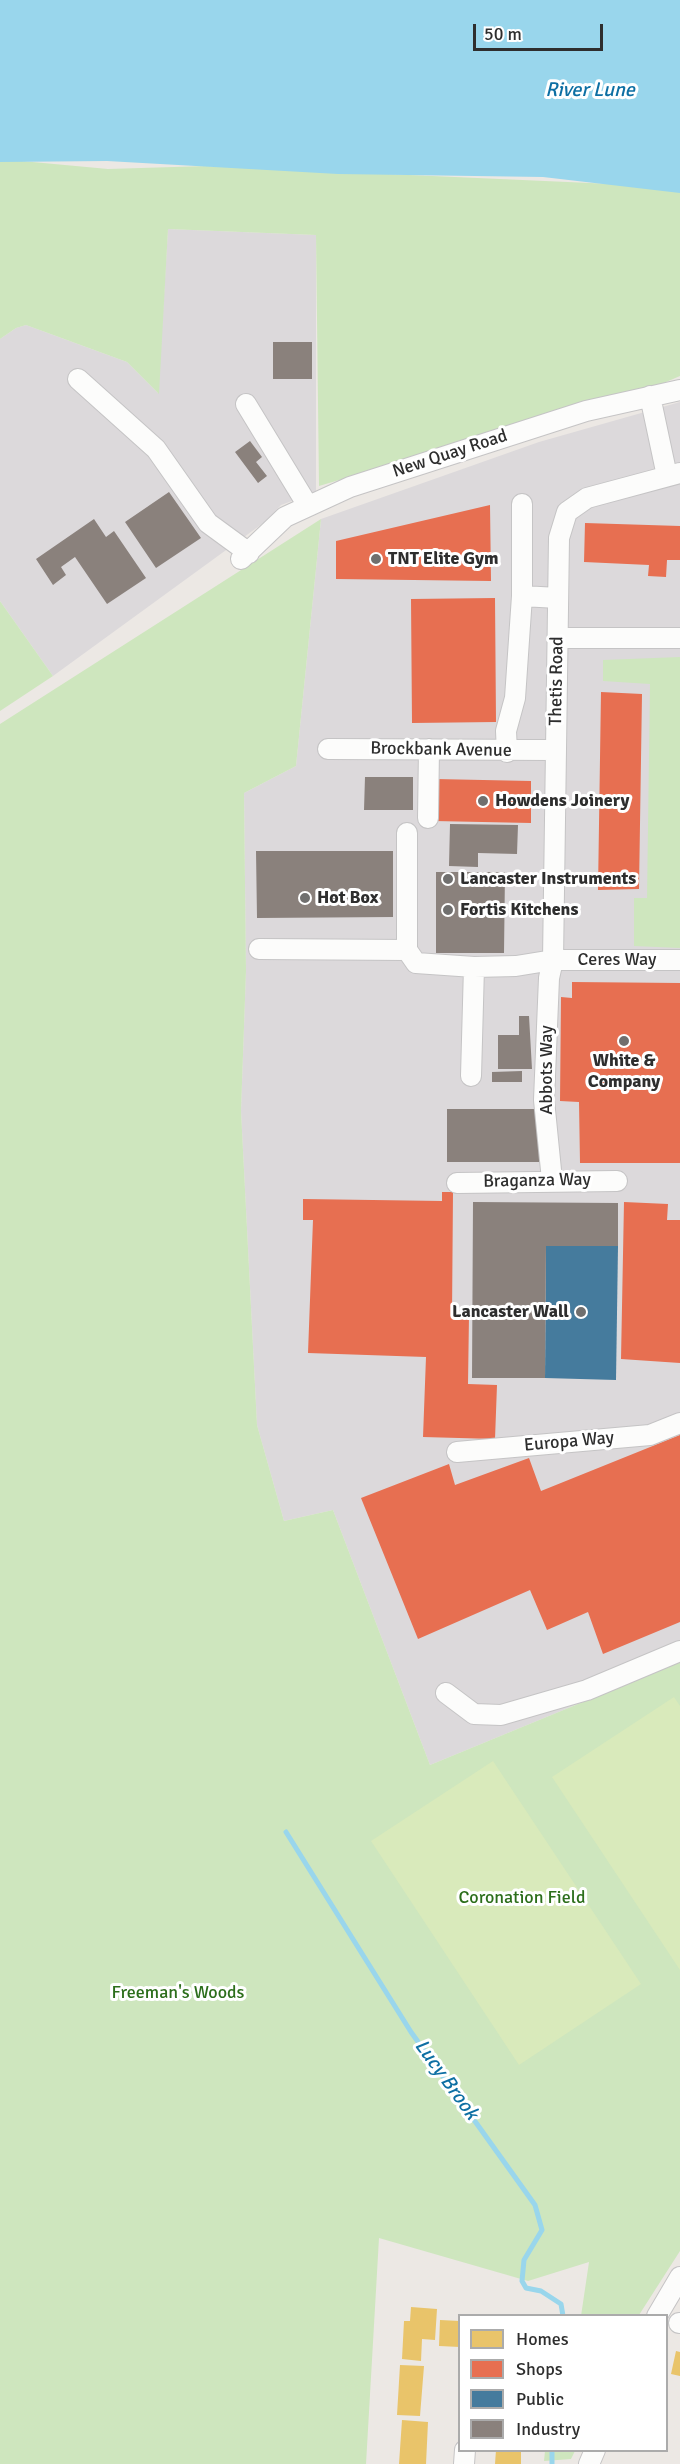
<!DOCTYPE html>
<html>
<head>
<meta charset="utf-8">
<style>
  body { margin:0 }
  #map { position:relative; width:680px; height:2464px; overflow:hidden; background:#ece8e4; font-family:Signika,sans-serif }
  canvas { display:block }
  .legend { position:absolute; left:458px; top:2314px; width:210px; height:138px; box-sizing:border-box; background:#fff; border:2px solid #ababab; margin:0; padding:8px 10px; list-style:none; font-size:18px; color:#2e2e2e }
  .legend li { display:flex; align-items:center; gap:12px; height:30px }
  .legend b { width:30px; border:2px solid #ababab }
  .scale { position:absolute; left:473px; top:24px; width:130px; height:27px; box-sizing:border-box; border:3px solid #2e2e2e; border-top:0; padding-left:8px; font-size:18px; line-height:21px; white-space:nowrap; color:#2e2e2e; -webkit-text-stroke:4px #fff; paint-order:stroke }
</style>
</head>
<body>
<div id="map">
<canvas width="680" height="2464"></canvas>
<ul class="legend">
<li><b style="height:16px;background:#e9c46a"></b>Homes</li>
<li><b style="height:16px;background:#e76f51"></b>Shops</li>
<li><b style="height:16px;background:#457b9d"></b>Public</li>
<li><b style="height:16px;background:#8a817c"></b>Industry</li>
</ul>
<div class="scale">50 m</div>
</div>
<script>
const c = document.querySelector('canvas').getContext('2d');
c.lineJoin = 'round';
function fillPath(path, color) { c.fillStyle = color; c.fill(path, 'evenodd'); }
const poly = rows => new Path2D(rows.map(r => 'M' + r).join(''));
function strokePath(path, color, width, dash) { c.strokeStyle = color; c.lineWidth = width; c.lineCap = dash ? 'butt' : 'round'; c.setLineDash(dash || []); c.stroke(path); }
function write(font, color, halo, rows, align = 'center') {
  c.font = font + ' Signika,sans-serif'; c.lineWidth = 6; c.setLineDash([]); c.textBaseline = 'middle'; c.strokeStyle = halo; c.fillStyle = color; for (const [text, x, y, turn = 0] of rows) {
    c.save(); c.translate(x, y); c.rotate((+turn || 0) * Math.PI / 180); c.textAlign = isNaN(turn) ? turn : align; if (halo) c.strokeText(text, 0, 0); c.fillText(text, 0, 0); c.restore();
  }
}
const industrial = poly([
  [168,229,316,235,316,492,281,505,266,521,53,676,0,601,0,339,16,328,26,325,127,362,158,393],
  [680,402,680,1662,430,1765,333,1510,284,1521,257,1425,241,1111,246,971,244,793,296,766,321,519,539,442]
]);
const green = poly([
  [0,159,108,169,207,166,680,187,680,376,659,385,319,486,316,235,168,229,159,394,127,362,26,325,16,328,0,339],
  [321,519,296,766,244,793,246,971,241,1111,257,1425,284,1521,333,1510,430,1765,680,1662,680,2251,639,2315,581,2316,589,2262,528,2281,379,2238,366,2464,0,2464,0,724],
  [0,601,53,676,0,711],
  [680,657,680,948,634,946,634,898,647,898,650,684,603,681,603,660],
  [545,2451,545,2450,575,2451,571,2459,544,2461]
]);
const pitch = poly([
  [674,1697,680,1706,680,1970,552,1777],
  [493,1761,641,1984,519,2065,371,1841]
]);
const water = poly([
  [0,0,680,0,680,193,543,177,338,174,107,161,0,162]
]);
const homes = poly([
  [411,2307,437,2309,435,2340,422,2339,421,2361,402,2359,404,2321,410,2321],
  [440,2320,460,2321,460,2347,439,2346],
  [676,2351,680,2352,680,2376,671,2374],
  [400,2365,424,2366,420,2416,397,2415],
  [402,2420,428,2422,426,2464,399,2464],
  [496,2450,521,2450,521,2464,495,2464]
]);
const shops = poly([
  [490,505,491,581,336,579,336,541],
  [585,523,680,526,680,560,667,560,666,577,648,576,649,565,584,562],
  [495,598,496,722,412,723,411,599],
  [601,692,642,694,639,889,598,890],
  [435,779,531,781,531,823,434,821],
  [572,982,680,983,680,1163,580,1163,579,1102,560,1101,561,997,572,998],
  [442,1192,453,1192,452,1315,469,1315,468,1384,497,1385,495,1439,423,1437,426,1357,308,1353,313,1220,303,1220,303,1199,442,1201],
  [624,1202,668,1204,667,1220,680,1220,680,1363,621,1359],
  [680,1435,680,1622,603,1654,588,1612,547,1630,530,1590,418,1639,361,1498,449,1464,455,1485,529,1458,541,1491]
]);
const public = poly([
  [546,1246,618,1246,616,1380,545,1378]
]);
const industry = poly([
  [273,342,312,342,312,379,273,379],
  [250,441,262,457,256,462,267,476,258,483,235,452],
  [169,492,201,538,156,568,125,522],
  [94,519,106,537,114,531,146,578,107,604,75,557,61,567,66,575,53,585,36,559],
  [365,777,413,777,413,810,364,810],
  [450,824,518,825,517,854,478,853,478,867,449,866],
  [256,851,393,851,393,917,257,918],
  [436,872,505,872,504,953,436,953],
  [519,1016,529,1016,532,1069,498,1069,498,1035,519,1035],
  [522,1071,522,1082,492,1082,492,1072],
  [447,1109,539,1109,539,1162,447,1162],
  [473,1202,618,1203,618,1246,546,1246,545,1378,472,1378]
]);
const stream = poly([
  [286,1832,411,2032,535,2205,542,2230,524,2260,522,2281,526,2288,541,2291,561,2304,563,2316],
  [552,2464,552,2450]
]);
const minor = poly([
  [78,379,156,449,208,523,249,553],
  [650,396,667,476],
  [246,404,308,506],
  [522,504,522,596,558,598],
  [241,559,285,517,350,487,586,411,680,390],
  [558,638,680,638],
  [328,749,555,750],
  [507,752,506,731,515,698,522,596],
  [428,818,429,749],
  [407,833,407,950,416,963,474,967,516,966,553,960,680,960],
  [259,949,407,950],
  [471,1076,474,967],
  [552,1180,544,1100,549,978,553,960,559,538,567,512,587,498,680,473],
  [457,1183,617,1181],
  [457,1452,650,1435,680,1423],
  [446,1693,474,1714,501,1715,587,1690,680,1651],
  [657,2316,680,2277],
  [679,2323,680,2323],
  [464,2464,465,2450],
  [589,2464,595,2450]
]);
const markers = [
  [376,559,6,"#706f6e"],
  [483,801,6,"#706f6e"],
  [448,879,6,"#706f6e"],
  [305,898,6,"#706f6e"],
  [448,910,6,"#706f6e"],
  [624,1041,6,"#706f6e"],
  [581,1312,6,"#706f6e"]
];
const streetNames = [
  ["New Quay Road",450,454,-18],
  ["Thetis Road",557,681,-89],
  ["Brockbank Avenue",441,750,1],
  ["Ceres Way",617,960],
  ["Abbots Way",547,1070,-90],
  ["Braganza Way",537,1181,-1],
  ["Europa Way",569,1442,-5]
];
const poiNames = [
  ["TNT Elite Gym",388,559],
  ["Howdens Joinery",495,801],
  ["Lancaster Instruments",460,879],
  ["Hot Box",317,898],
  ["Fortis Kitchens",460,910],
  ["White &",624,1061,"center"],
  ["Company",624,1082,"center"],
  ["Lancaster Wall",569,1312,"right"]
];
const parkNames = [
  ["Coronation Field",522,1898],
  ["Freeman's Woods",178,1993]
];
const waterNames = [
  ["River Lune",590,91],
  ["Lucy Brook",446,2080,54]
];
fillPath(industrial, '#dcd9db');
fillPath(green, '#cee6be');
fillPath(pitch, '#d9eabb');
fillPath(water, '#99d6ec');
fillPath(homes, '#e9c46a');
fillPath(shops, '#e76f51');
fillPath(public, '#457b9d');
fillPath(industry, '#8a817c');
strokePath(stream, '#99d6ec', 5);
strokePath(minor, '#c5c4c5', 22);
strokePath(minor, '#fcfcfb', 20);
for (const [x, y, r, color] of markers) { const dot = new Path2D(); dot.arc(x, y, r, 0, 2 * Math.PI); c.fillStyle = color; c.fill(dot); strokePath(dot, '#fff', 2); }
write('18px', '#2e2e2e', '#fff', streetNames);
write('bold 18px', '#2e2e2e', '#fff', poiNames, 'left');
write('18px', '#2c6e1b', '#fff', parkNames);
write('italic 20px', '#0d6fa3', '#fff', waterNames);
</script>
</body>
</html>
